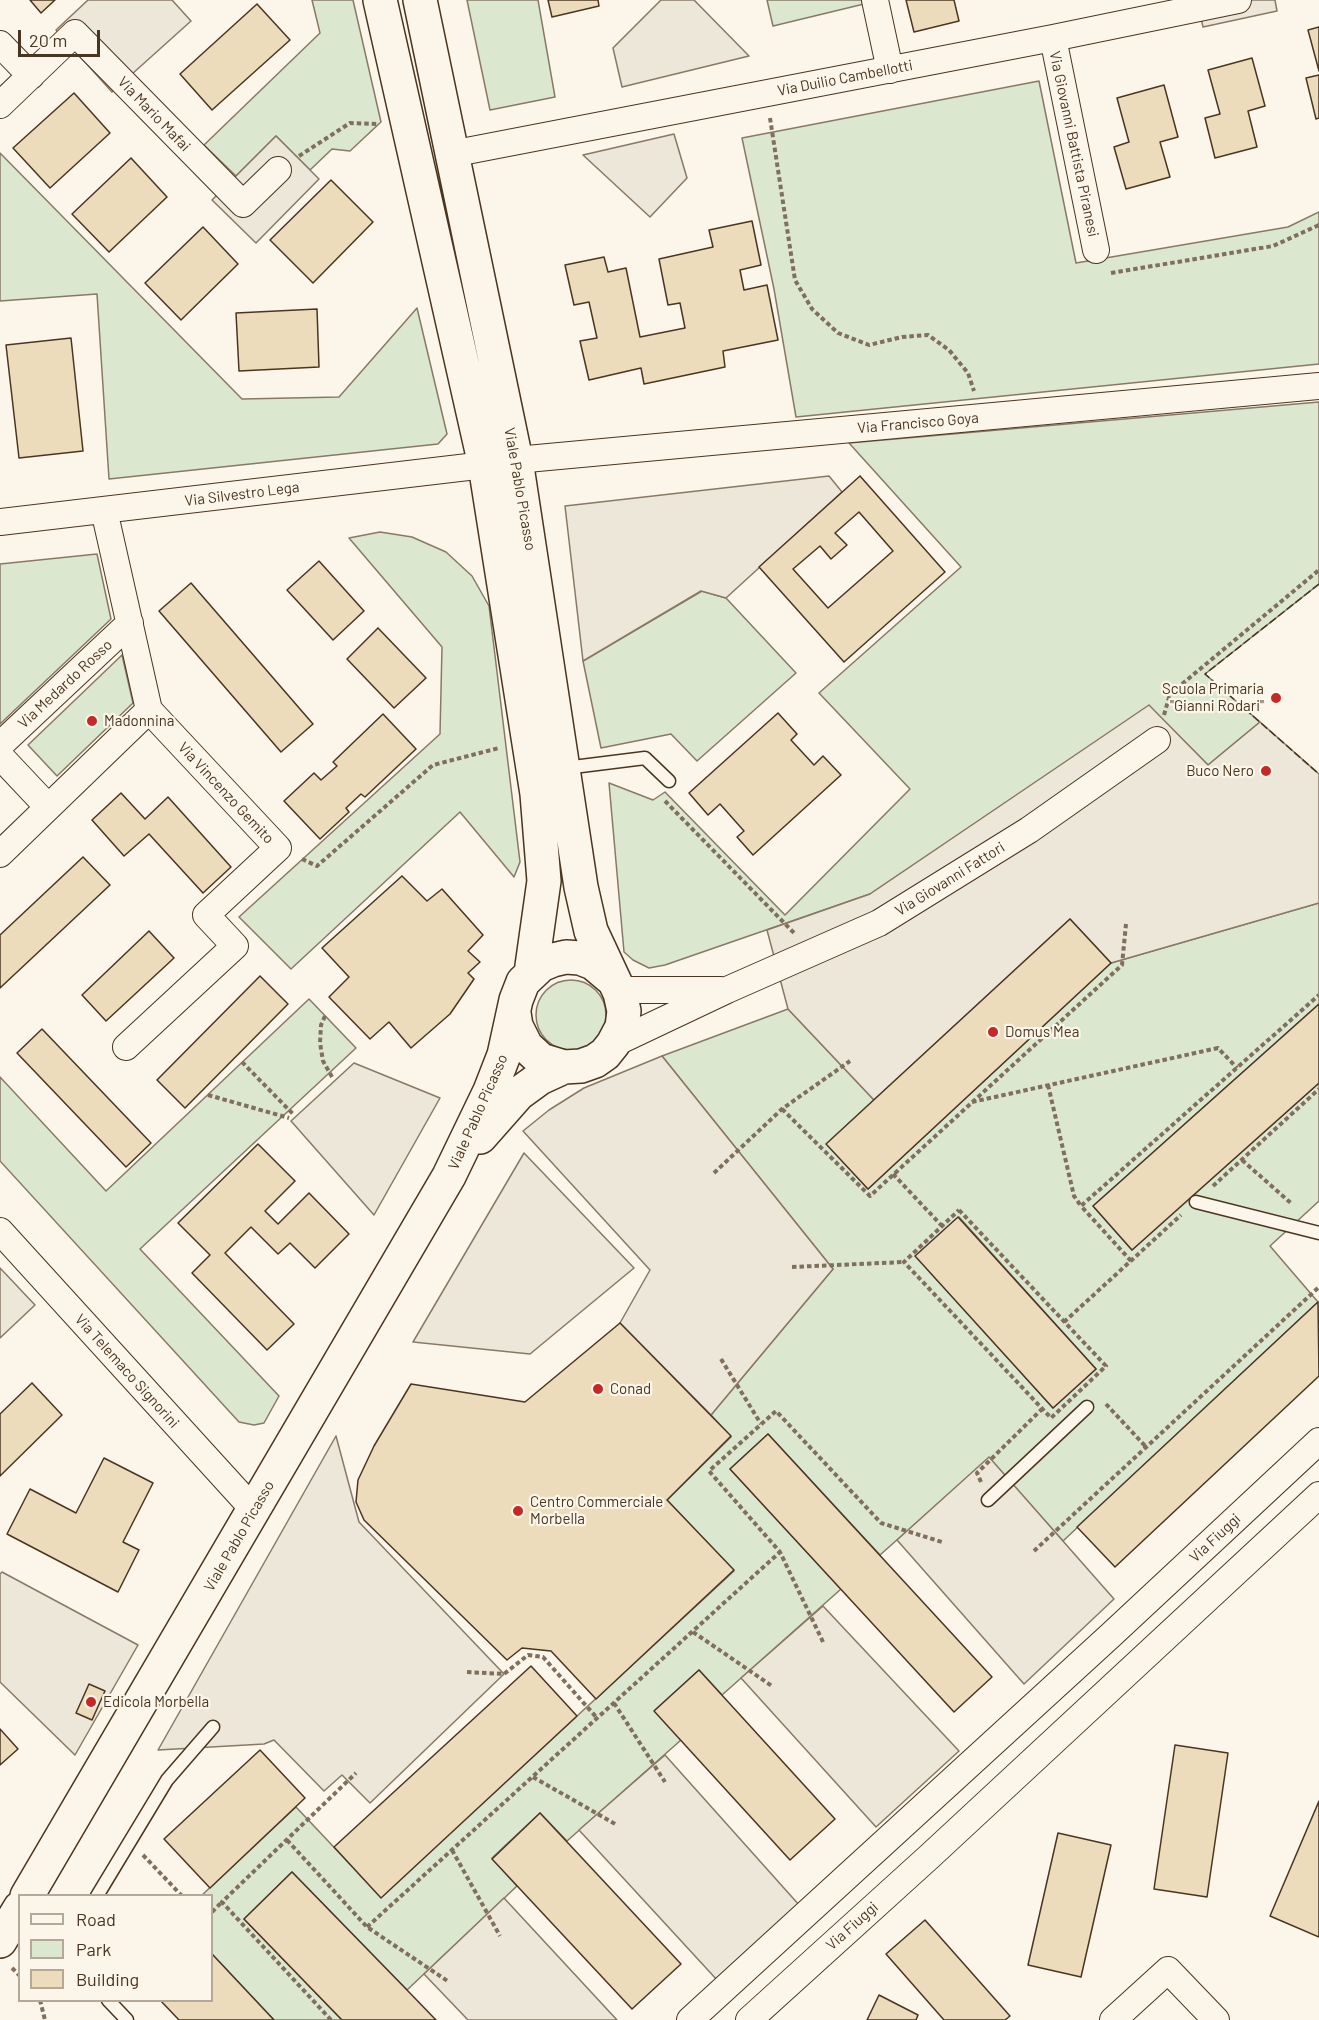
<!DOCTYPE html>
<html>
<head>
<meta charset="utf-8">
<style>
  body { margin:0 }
  #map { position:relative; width:1319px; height:2020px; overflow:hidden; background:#fbf6e9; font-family:Barlow,sans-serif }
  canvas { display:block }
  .legend { position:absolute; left:18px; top:1894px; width:195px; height:108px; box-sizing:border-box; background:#fbf6e9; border:2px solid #b4a999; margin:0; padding:8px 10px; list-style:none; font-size:18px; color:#4a3520 }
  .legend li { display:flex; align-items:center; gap:12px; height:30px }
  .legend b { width:30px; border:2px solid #b4a999 }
  .scale { position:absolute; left:18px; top:30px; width:82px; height:27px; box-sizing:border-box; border:3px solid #4a3520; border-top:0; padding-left:8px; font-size:18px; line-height:21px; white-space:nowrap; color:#4a3520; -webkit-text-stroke:4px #fbf6e9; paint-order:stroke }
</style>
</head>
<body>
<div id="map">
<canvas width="1319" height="2020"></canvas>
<ul class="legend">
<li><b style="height:8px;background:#fbf6e9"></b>Road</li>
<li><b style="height:16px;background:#dce7d0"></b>Park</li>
<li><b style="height:16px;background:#ecdcbc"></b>Building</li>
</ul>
<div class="scale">20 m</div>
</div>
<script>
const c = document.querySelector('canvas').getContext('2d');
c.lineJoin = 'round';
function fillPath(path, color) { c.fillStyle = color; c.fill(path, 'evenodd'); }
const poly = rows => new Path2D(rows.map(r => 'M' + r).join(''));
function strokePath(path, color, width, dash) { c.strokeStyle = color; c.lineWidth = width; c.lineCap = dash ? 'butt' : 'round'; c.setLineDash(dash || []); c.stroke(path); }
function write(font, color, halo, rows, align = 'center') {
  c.font = font + ' Barlow,sans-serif'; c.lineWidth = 4.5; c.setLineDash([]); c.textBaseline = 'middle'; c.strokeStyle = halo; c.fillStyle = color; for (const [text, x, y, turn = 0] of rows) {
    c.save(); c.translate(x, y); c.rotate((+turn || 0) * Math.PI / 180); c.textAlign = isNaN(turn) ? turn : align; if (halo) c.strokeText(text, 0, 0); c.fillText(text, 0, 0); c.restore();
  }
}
const green = poly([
  [312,0,353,0,381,122,350,151,332,149,310,170,276,136,236,176,204,145,320,33,312,0],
  [467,0,538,0,555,97,490,110,467,0],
  [767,0,863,0,864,4,773,26,767,0],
  [1039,81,1076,263,1288,227,1319,212,1319,364,796,417,774,289,742,138,1039,81],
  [0,153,242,399,339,397,417,308,447,434,438,444,109,479,97,294,0,301,0,153],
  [1319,402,1319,584,1205,674,1260,722,1208,765,1149,706,870,894,665,965,649,968,633,960,624,952,609,783,653,800,665,792,785,915,910,789,819,693,961,567,849,443,1319,402],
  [380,532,412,537,446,552,472,576,489,606,520,862,514,877,460,812,291,969,239,917,440,734,442,647,349,538,380,532],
  [97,554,111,619,0,724,0,564,97,554],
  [702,591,726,598,796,673,697,761,671,734,601,748,583,661,702,591],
  [122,655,133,703,57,776,28,745,122,655],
  [1319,903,1319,1004,1093,1206,1132,1250,1319,1083,1319,1201,1270,1246,1318,1302,1063,1541,989,1458,880,1555,768,1434,730,1469,841,1589,722,1695,699,1670,655,1710,681,1740,567,1841,540,1813,492,1858,517,1886,407,1990,292,1872,244,1919,342,2020,274,2020,212,1954,212,1896,201,1896,296,1807,381,1897,734,1571,667,1500,731,1437,711,1415,833,1269,662,1056,788,1009,874,1100,827,1144,868,1189,1111,963,1319,903],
  [959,1217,1096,1369,1053,1408,916,1256,959,1217],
  '536 1015a35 35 0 1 1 70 0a35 35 0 1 1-70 0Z',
  [309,999,356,1048,140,1249,279,1396,264,1423,254,1425,239,1422,0,1161,0,1077,106,1191,309,999]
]);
const parking = poly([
  [88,0,172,0,191,21,112,92,56,30,88,0],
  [661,0,694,0,749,56,622,87,613,48,661,0],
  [1197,0,1275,0,1277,11,1203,27,1197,0],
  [674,134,687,178,650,217,583,155,674,134],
  [276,136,319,179,256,243,212,200,276,136],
  [829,476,842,492,726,598,701,591,583,661,565,506,829,476],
  [1149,705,1208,765,1260,722,1319,774,1319,903,1111,963,1070,919,874,1100,788,1009,767,930,870,894,1149,705],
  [662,1056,833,1269,711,1415,620,1323,650,1270,523,1131,549,1110,584,1088,662,1056],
  [354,1063,440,1098,374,1215,291,1121,354,1063],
  [524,1153,634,1268,530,1354,413,1342,524,1153],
  [0,1268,35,1305,0,1338,0,1268],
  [336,1436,359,1522,504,1674,370,1803,342,1775,324,1791,274,1740,264,1744,158,1750,336,1436],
  [989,1457,1114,1599,1024,1684,897,1540,989,1457],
  [2,1572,138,1645,75,1755,0,1682,0,1574,2,1572],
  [823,1606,959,1751,876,1827,741,1678,823,1606],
  [665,1755,800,1906,718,1981,579,1830,665,1755],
  [504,1898,617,2020,468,2020,424,1974,504,1898]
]);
const building = poly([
  [30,0,55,0,41,13,30,0],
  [548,0,598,0,599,6,552,17,548,0],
  [906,0,954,0,959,21,914,32,906,0],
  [257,4,290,40,212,110,180,74,257,4],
  [1319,27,1319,71,1308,30,1319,27],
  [1252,58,1265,106,1248,111,1257,147,1215,158,1205,118,1220,114,1208,70,1252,58],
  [1319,75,1319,118,1316,119,1306,78,1319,75],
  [1164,85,1178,137,1160,142,1170,177,1126,189,1114,147,1129,142,1117,98,1164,85],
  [74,93,110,133,50,188,13,148,74,93],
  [131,158,167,197,109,252,72,214,131,158],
  [331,180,373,222,313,283,270,240,331,180],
  [752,221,761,265,740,270,744,290,767,285,778,340,723,351,725,367,644,384,641,368,589,380,580,341,597,338,589,302,574,305,565,265,604,257,608,272,626,268,640,337,685,328,680,303,668,305,659,259,713,247,709,230,752,221],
  [203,227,238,264,181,320,145,283,203,227],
  [317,309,319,367,239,371,236,313,317,309],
  [71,338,83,451,19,458,6,345,71,338],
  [860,476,945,572,844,662,759,567,860,476],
  [859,512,893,551,828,608,793,569,820,546,831,559,847,545,835,533,859,512],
  [319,561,364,611,333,640,287,590,319,561],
  [191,583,313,724,281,752,159,611,191,583],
  [378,628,426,678,394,708,347,659,378,628],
  [778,713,797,734,791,740,814,765,823,756,841,775,753,855,737,837,744,831,720,804,708,815,689,793,778,713],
  [383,714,416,749,365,797,361,794,346,808,349,812,320,839,284,801,314,773,321,780,337,766,333,762,383,714],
  [121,793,145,819,168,797,231,867,203,893,149,834,124,856,92,820,121,793],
  [83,857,110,885,0,988,0,935,83,857],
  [402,876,427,901,442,889,483,935,468,951,480,962,468,973,474,979,450,1014,411,1048,389,1022,370,1039,329,997,349,977,322,948,402,876],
  [1070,919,1111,963,868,1189,826,1144,1070,919],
  [149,931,174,958,106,1021,82,995,149,931],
  [260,976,288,1004,185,1108,157,1080,260,976],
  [1319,1004,1319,1083,1132,1250,1093,1206,1319,1004],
  [42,1029,151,1143,126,1167,17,1053,42,1029],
  [258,1144,295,1181,265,1211,278,1224,309,1193,349,1234,315,1268,290,1243,278,1254,251,1227,225,1253,294,1324,267,1350,192,1273,210,1255,178,1223,258,1144],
  [958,1217,1096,1369,1053,1408,915,1256,958,1217],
  [1318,1302,1319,1376,1115,1567,1077,1527,1318,1302],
  [620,1323,731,1436,667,1500,734,1570,596,1699,551,1651,522,1648,507,1660,364,1520,356,1502,358,1480,374,1446,411,1384,525,1402,620,1323],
  [32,1383,62,1415,0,1476,0,1414,32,1383],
  [768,1434,992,1677,954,1712,730,1469,768,1434],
  [104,1458,153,1483,123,1542,139,1550,118,1592,7,1534,30,1489,76,1513,104,1458],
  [531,1666,577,1716,381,1898,334,1847,531,1666],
  [699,1670,835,1819,790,1860,654,1711,699,1670],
  [89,1684,105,1691,92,1720,76,1713,89,1684],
  [0,1729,18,1749,0,1765,0,1729],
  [1175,1745,1228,1753,1207,1897,1154,1889,1175,1745],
  [260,1750,305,1798,210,1888,164,1839,260,1750],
  [1319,1801,1319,1937,1270,1916,1319,1801],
  [540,1813,681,1964,632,2009,492,1859,540,1813],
  [1058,1833,1111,1845,1081,1977,1028,1965,1058,1833],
  [292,1872,407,1990,436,2020,342,2020,244,1919,292,1872],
  [925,1920,1010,2016,1005,2020,944,2020,886,1954,925,1920],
  [212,1954,274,2020,179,2020,160,2000,212,2000,212,1954],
  [879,1995,918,2015,916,2020,867,2020,879,1995]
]);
const path = poly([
  [770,118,795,280,812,309,838,333,869,345,902,337,928,335,949,350,968,373,974,391],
  [299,156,350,123,377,124],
  [1111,273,1273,246,1319,225],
  [1164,715,1170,694,1319,570],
  [665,801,794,933],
  [302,859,317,866,433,765,499,748],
  [325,1016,321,1025,320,1043,323,1061,332,1077],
  [242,1062,293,1114],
  [1048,1085,1074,1196,1081,1206],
  [208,1095,289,1118],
  [972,1102,1218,1048,1237,1068],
  [782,1109,870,1196,1122,965,1126,924],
  [1242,1160,1292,1204],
  [714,1173,782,1109,850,1061],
  [893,1174,942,1226],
  [1213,1186,1319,1089],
  [959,1210,1106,1366,1051,1418,904,1262,959,1210],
  [1131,1261,1081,1206,1319,995],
  [792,1267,904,1262],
  [1064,1322,1181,1215],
  [721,1359,761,1424],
  [1106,1404,1146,1447],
  [981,1482,977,1473,1042,1409],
  [1034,1551,1319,1287],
  [693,1632,772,1686],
  [823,1642,780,1552,709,1471,776,1411,881,1523,942,1542],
  [467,1672,504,1674,528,1655,543,1657,597,1718],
  [614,1703,665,1782],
  [533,1777,617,1825],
  [287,1840,367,1927,449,1982],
  [452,1850,500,1936],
  [143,1855,182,1896],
  [212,1912,222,1902],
  [367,1927,780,1552],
  [12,1968,20,1976],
  [40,2000,45,2020],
  [331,2020,222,1902,356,1773]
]);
const lane = poly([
  [565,768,645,758,669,781],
  [1196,1202,1319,1233],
  [988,1500,1087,1407],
  [97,1896,167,1780,213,1727],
  [108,2000,127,2020]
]);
const street = poly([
  [875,0,890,70],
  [1053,38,1096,250],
  [0,44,31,76],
  [0,105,75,33,243,204,278,170],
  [451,154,1053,38,1238,0],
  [516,460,1319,386],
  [0,522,485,465],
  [0,745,130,623],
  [0,756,48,807],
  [0,854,149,710,104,510],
  [620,993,629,990,721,990],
  [613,1044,727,990,879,923,1029,830,1157,740],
  [126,1047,235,946,206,915,278,848,149,710],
  [0,1231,254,1510],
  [690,2020,1111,1635,1319,1441],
  [749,2020,930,1856,1319,1495],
  [1113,2020,1168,1970,1216,2020]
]);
const secondary = poly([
  [380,0,485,465,537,794,544,881,531,973],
  [420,0,516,460,581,887,591,931,620,993,624,1011,622,1027,613,1044,605,1054,595,1061,581,1066,564,1067,541,1060,526,1046,516,1026,514,1013],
  [480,1137,518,1094,540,1078,564,1067],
  [27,1896,449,1176,490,1091,504,1055,516,1000,523,982,541,965,553,960,566,957,580,958,593,963,612,979],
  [0,1941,20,1908]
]);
const fence = poly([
  [1319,584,1205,674,1319,774]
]);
const markers = [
  [1276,698,6,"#c62828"],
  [92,721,6,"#c62828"],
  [1266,771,6,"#c62828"],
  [993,1032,6,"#c62828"],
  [598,1389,6,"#c62828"],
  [518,1511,6,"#c62828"],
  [91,1702,6,"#c62828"]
];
const streetNames = [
  ["Via Duilio Cambellotti",845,78,-11],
  ["Via Mario Mafai",154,114,46],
  ["Via Giovanni Battista Piranesi",1074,144,78],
  ["Via Francisco Goya",918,423,-5],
  ["Viale Pablo Picasso",520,489,80],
  ["Via Silvestro Lega",242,494,-7],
  ["Via Medardo Rosso",65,684,-43],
  ["Via Vincenzo Gemito",226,793,47],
  ["Via Giovanni Fattori",950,879,-32],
  ["Viale Pablo Picasso",478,1112,-66],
  ["Via Telemaco Signorini",127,1371,48],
  ["Viale Pablo Picasso",239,1536,-60],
  ["Via Fiuggi",1215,1538,-43],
  ["Via Fiuggi",852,1926,-42]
];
const poiNames = [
  ["Scuola Primaria",1264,689,"right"],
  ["\"Gianni Rodari\"",1264,706,"right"],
  ["Madonnina",104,721],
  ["Buco Nero",1254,771,"right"],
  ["Domus Mea",1005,1032],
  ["Conad",610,1389],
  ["Centro Commerciale",530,1502],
  ["Morbella",530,1519],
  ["Edicola Morbella",103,1702]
];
fillPath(green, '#dce7d0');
strokePath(green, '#887966', 1.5);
fillPath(parking, '#ede7d9');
strokePath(parking, '#887966', 1.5);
fillPath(building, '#ecdcbc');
strokePath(building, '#4a3520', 1.5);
strokePath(lane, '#4a3520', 15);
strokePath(street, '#4a3520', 28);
strokePath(secondary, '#4a3520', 36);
strokePath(path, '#7f6f5c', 4, [4.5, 3]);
strokePath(lane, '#fbf6e9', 12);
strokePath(street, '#fbf6e9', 26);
strokePath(secondary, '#fbf6e9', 33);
strokePath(fence, '#4a3520', 1.5, [8, 3]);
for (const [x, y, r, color] of markers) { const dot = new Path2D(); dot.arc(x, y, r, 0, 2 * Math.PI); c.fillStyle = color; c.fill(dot); strokePath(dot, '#fbf6e9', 2); }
write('15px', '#4a3520', '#fbf6e9', streetNames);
write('15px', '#4a3520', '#fbf6e9', poiNames, 'left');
</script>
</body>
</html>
